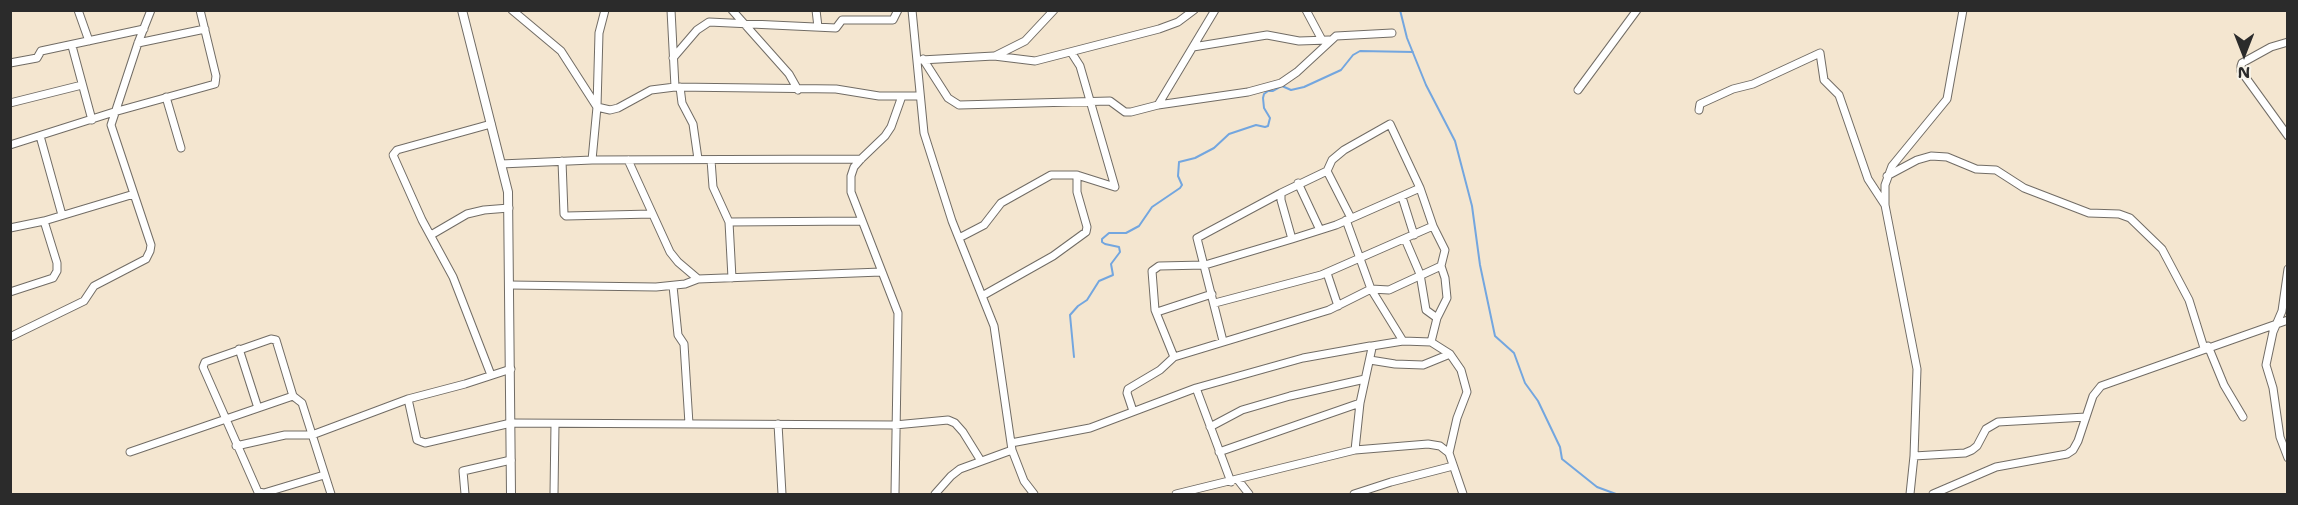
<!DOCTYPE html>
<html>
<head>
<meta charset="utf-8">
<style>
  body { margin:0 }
  #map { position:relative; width:2298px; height:505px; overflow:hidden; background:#f4e6d0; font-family:"Shantell Sans",sans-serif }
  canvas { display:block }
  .frame { position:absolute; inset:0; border:12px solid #2b2b2b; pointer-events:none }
  .north { position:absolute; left:2214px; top:24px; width:60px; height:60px; -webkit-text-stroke:4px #f7f3e8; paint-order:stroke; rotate:180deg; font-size:16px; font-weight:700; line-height:24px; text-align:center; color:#2b2b2b }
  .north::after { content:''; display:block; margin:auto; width:21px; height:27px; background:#2b2b2b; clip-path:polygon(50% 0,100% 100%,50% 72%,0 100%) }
</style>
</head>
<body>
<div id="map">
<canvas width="2298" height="505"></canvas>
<div class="frame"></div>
<div class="north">N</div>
</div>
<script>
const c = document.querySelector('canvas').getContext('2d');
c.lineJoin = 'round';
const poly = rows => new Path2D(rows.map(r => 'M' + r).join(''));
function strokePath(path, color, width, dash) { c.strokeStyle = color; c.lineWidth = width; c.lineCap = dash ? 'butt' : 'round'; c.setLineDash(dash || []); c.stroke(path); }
const stream = poly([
  [1400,10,1407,38,1426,85,1455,141,1472,206,1480,265,1495,336,1514,353,1525,383,1538,401,1560,447,1562,459,1597,487,1616,494],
  [1074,357,1070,315,1078,306,1087,300,1099,281,1113,275,1111,264,1120,252,1119,247,1105,244,1102,242,1102,239,1109,233,1126,233,1139,226,1152,207,1180,188,1182,185,1178,176,1179,162,1195,158,1214,148,1229,134,1256,125,1265,127,1268,126,1270,118,1264,108,1263,98,1264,94,1268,91,1273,91,1282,86,1291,90,1304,87,1341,70,1353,55,1360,51,1413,52]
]);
const minor = poly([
  [78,10,89,41],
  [512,10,561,51,597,107,610,110,618,108,651,90,675,87,836,89,879,96,920,96],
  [671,10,675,87],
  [732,10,789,74,798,90],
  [816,10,818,27],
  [912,10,924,133,952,221,994,326,1012,450,1024,481,1034,494],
  [1306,10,1322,40],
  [2288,42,2271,47,2242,63,2241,66,2241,71,2288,136],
  [138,43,205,29],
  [72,46,92,120],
  [1193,47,1267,35,1299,41,1329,40],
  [995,56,1025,41,1054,10],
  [673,58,697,30,709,22,836,28,842,20,893,20,898,10],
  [923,59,948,98,959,105,1110,101,1125,112,1131,112,1158,105,1248,92,1281,83,1297,72,1336,36,1392,33],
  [921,60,994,56,1035,61,1159,29,1178,22,1194,10],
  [10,63,37,58,41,51,144,29],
  [680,87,682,103,693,124,698,159],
  [1578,90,1637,10],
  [166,97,181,148],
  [10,103,82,85],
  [1158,105,1215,10],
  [1699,110,1700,104,1733,89,1753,84,1820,53,1824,80,1839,95,1868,179,1885,205],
  [40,136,62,215],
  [10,145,114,112,215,84,216,76,200,10],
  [592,160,597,107,599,33,605,10],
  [628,160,670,252,678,262,698,279],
  [711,160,713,187,729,222,732,278],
  [562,161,564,214,566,216,652,214],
  [501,164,592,160,861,159],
  [1327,171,1351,218],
  [1887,176,1917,160,1931,156,1947,157,1976,169,1996,170,2024,188,2089,213,2119,214,2130,218,2162,249,2189,300,2204,348],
  [1298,183,1320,230],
  [1402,197,1414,235],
  [1346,220,1371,289,1403,341],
  [729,222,862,221],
  [1433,226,1445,250,1441,266],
  [10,228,44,221,134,194],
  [431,235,467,214,484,210,509,208],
  [959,238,984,225,1001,203,1051,175,1077,175,1115,187,1080,66,1071,52],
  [1292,239,1281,200,1281,193,1327,171,1332,160,1344,150,1390,124,1420,188],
  [1405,239,1420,274,1426,310,1437,318,1431,342],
  [2288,269,2282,311,2273,332,2266,365,2273,388,2280,437,2288,458],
  [1327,273,1338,306],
  [510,285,656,287,685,284,698,279,881,272],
  [673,286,678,335,684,344,689,424],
  [10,292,53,278,57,271,57,263,44,221],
  [982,296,1053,256,1086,232,1087,227,1077,192,1077,175],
  [1157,312,1212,294],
  [10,337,84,301,94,286,146,259,150,251,151,245,111,125,138,43,151,10],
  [1223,341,1197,238,1281,193],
  [1372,346,1403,341,1431,342,1450,354,1461,370,1467,392,1457,418,1449,453],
  [2208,346,2224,385,2243,417],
  [239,349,258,408],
  [1174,357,1155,310,1152,271,1159,266,1205,265,1292,239,1336,225,1420,188,1433,226,1321,275,1215,303],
  [1370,360,1395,364,1423,365,1450,354],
  [491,375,453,277,422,220,393,155,397,150,491,124],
  [1196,388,1231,482],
  [408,399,417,440,425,443,511,423,895,425,948,420,955,423,963,432,981,461],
  [1133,411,1127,393,1128,389,1160,370,1174,357,1329,310,1371,289,1389,290,1441,266,1445,278,1447,298,1437,318],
  [778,424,782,494],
  [1210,427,1242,410,1290,396,1365,379],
  [1011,443,1090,428,1196,388,1303,358,1370,346,1372,348,1360,403,1355,450],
  [236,446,285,435,312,435,408,399,465,384,511,369],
  [130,452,293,396],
  [1219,452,1360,403],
  [1914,456,1965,453,1972,450,1977,446,1986,429,1998,422,2086,417],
  [324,475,264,493,258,492,203,367,205,362,271,339,276,340,293,396,302,403,331,494],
  [1238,480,1249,494],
  [465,494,463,471,511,460],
  [554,494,555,424],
  [895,494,898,313,851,192,851,176,854,167,861,159,885,136,891,127,902,96],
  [935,494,951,476,960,469,1012,450],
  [1176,494,1355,450,1428,444,1440,446,1449,453,1463,494],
  [1354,494,1391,482,1453,466],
  [1910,494,1914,456,1917,369,1885,205,1885,185,1892,166,1947,99,1963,10],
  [1933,494,1996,467,2067,454,2073,450,2078,441,2093,396,2101,386,2288,320]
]);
const tertiary = poly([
  [462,10,508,192,511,494]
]);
strokePath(stream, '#73a6df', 2);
strokePath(minor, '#716c65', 9);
strokePath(tertiary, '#716c65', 10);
strokePath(minor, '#fff', 7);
strokePath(tertiary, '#fff', 8);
</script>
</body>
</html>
